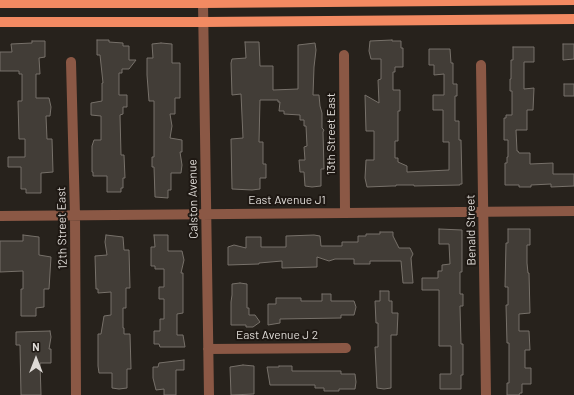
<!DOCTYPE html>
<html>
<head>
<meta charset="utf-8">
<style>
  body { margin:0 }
  #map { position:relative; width:574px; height:395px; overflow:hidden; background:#27221c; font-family:Barlow,sans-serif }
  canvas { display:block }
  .north { position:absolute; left:16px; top:339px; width:40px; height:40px; -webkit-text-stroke:3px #1e1813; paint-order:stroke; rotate:0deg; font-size:11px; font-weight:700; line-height:16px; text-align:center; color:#dfdbd7 }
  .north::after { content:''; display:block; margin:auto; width:14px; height:18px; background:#dfdbd7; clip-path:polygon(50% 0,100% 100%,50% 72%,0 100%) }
</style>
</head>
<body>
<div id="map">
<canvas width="574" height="395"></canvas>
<div class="north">N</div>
</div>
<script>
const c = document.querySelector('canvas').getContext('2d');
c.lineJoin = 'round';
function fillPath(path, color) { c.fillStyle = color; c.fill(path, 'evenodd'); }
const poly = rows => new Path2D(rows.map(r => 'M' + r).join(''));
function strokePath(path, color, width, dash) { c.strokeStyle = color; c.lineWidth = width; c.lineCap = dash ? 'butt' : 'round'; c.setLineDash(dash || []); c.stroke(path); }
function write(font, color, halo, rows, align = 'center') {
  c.font = font + ' Barlow,sans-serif'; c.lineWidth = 4; c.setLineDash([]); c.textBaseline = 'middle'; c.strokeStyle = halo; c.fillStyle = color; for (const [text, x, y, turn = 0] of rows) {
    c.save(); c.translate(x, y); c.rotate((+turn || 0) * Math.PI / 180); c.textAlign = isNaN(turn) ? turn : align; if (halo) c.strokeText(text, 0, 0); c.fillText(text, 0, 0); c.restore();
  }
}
const building = poly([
  [97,40,109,40,109,42,123,43,123,46,129,46,129,60,136,60,129,69,122,69,122,73,119,73,119,95,127,95,127,107,123,107,123,114,120,115,121,155,124,155,125,178,123,178,123,188,121,188,121,192,107,192,107,176,93,176,93,172,92,172,92,146,94,140,101,140,101,116,91,115,91,103,102,101,102,83,103,83,100,55,97,55,97,40],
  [392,40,392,41,401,41,401,48,403,48,403,67,395,67,395,72,393,72,393,90,400,90,400,111,398,111,398,141,395,141,395,158,398,158,398,162,407,166,407,172,449,170,449,142,443,142,443,110,433,110,433,95,444,95,444,74,434,75,434,65,429,65,429,49,450,49,451,63,453,63,453,84,457,84,457,96,455,96,455,121,459,121,459,140,461,140,462,184,460,184,460,185,414,186,414,185,396,185,396,186,392,186,367,187,365,178,366,160,374,160,374,131,366,131,365,95,379,103,378,80,381,79,381,59,371,59,369,51,370,41,392,40],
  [32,41,45,41,45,57,39,58,40,74,36,74,36,98,49,98,51,107,50,116,46,116,47,139,52,139,53,172,41,173,41,193,26,193,26,189,21,189,21,167,8,167,8,157,25,157,25,139,19,139,18,101,22,101,22,74,19,74,19,71,0,71,0,52,12,52,11,44,32,43,32,41],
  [245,42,259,42,260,66,273,66,273,90,298,89,298,45,315,43,316,50,314,67,313,95,319,95,320,106,322,113,322,128,324,130,323,132,324,169,321,169,321,186,312,187,305,186,304,172,300,172,299,160,305,160,304,147,307,146,306,126,304,126,304,120,300,120,300,115,284,114,284,111,279,111,280,102,278,102,278,100,260,100,259,142,263,142,263,164,266,164,266,178,260,178,260,189,252,190,232,189,231,139,243,138,241,94,232,95,231,63,232,59,246,58,245,42],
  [161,43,172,44,172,63,180,63,180,98,175,98,175,114,170,114,172,126,170,138,182,140,182,152,180,152,182,165,181,173,171,173,171,190,168,190,168,198,155,197,154,167,152,167,152,157,154,157,154,101,149,101,147,75,147,58,153,58,152,44,161,43],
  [563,44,574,44,574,59,563,60,563,44],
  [513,47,534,47,534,62,524,62,524,89,534,88,533,110,527,110,527,130,516,130,517,151,518,151,519,153,530,153,530,164,553,163,553,174,574,174,574,186,551,187,551,184,531,185,531,187,519,187,519,185,505,185,505,163,507,163,507,157,508,157,508,140,504,140,504,118,506,118,506,115,512,115,512,91,510,91,510,79,511,79,511,60,513,60,513,47],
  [564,84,574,84,574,96,564,96,564,84],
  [439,229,462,230,462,272,460,272,460,294,463,294,463,306,460,306,461,344,463,344,463,375,461,375,461,389,440,389,440,374,451,374,451,346,439,346,439,290,422,290,422,278,438,278,438,271,442,271,442,265,450,264,449,244,439,244,439,229],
  [508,229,530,229,530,245,527,245,527,263,528,273,529,273,530,313,519,314,519,331,529,331,530,350,525,350,525,368,531,368,531,384,522,384,522,393,520,393,519,395,507,395,507,383,509,383,509,343,507,343,506,305,508,305,508,287,505,287,506,243,508,243,508,229],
  [380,232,393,232,393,236,399,248,410,248,413,254,411,258,413,283,403,283,401,261,370,261,370,264,354,264,354,259,335,259,329,261,317,257,317,267,282,268,282,261,259,263,259,264,228,265,228,247,234,245,246,248,246,237,261,237,261,247,286,247,286,236,314,235,320,236,321,246,342,246,342,242,358,242,358,236,366,236,366,234,380,234,380,232],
  [23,235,39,237,39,255,51,257,49,289,44,289,44,307,36,308,36,316,21,316,21,289,23,289,23,271,0,272,0,241,23,241,23,235],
  [106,235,123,237,124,250,129,250,130,288,126,288,126,308,123,308,123,328,124,328,124,334,130,334,131,369,127,369,127,388,119,389,112,388,112,373,99,373,98,366,98,334,101,334,104,316,111,315,111,292,98,293,98,289,96,289,95,256,107,255,105,242,106,235],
  [154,235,168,235,168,251,182,251,184,260,181,273,183,273,183,313,177,314,177,335,183,335,185,347,160,347,159,344,154,344,154,331,160,331,160,319,164,319,164,299,159,299,159,287,164,287,164,269,155,269,155,266,151,266,151,247,155,247,154,235],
  [240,283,247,284,247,308,249,308,249,315,255,315,260,322,253,327,246,327,246,325,231,325,231,302,232,295,232,284,240,283],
  [380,291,389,291,389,301,392,301,392,313,398,313,397,335,391,335,391,388,384,389,377,388,375,347,378,347,378,323,376,323,375,301,380,301,380,291],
  [322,294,331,294,331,301,354,301,356,307,354,315,341,315,341,318,280,319,280,323,268,325,268,304,276,304,276,298,301,298,301,301,322,301,322,294],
  [50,331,51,337,49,349,51,349,51,363,40,363,41,395,21,395,20,345,16,345,16,332,50,331],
  [184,360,184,370,176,370,176,395,164,395,164,389,156,390,153,378,153,367,158,367,159,363,184,360],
  [243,365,254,366,254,394,231,395,230,367,243,365],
  [279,366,292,366,292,371,341,371,341,374,355,374,356,382,355,389,339,389,339,391,324,391,324,388,315,388,315,385,270,385,267,367,279,367,279,366]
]);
const street = poly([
  [203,3,209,395],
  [344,55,345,213],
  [71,62,75,215,76,395],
  [481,65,486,395],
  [0,216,574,211],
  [208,349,346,348]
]);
const primary = poly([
  [0,3,203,3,574,0],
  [0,22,204,22,574,19]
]);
const streetNames = [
  ["13th Street East",331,134,-90],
  ["Calston Avenue",193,199,-91],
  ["East Avenue J1",287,200],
  ["12th Street East",62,228,-91],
  ["Benald Street",471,230,-91],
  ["East Avenue J 2",277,335]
];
fillPath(building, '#423d37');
strokePath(building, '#77716a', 1);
strokePath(street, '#8b5845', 10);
strokePath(primary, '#f38a62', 10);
write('12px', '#dfdbd7', '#1e1813', streetNames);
</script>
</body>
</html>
